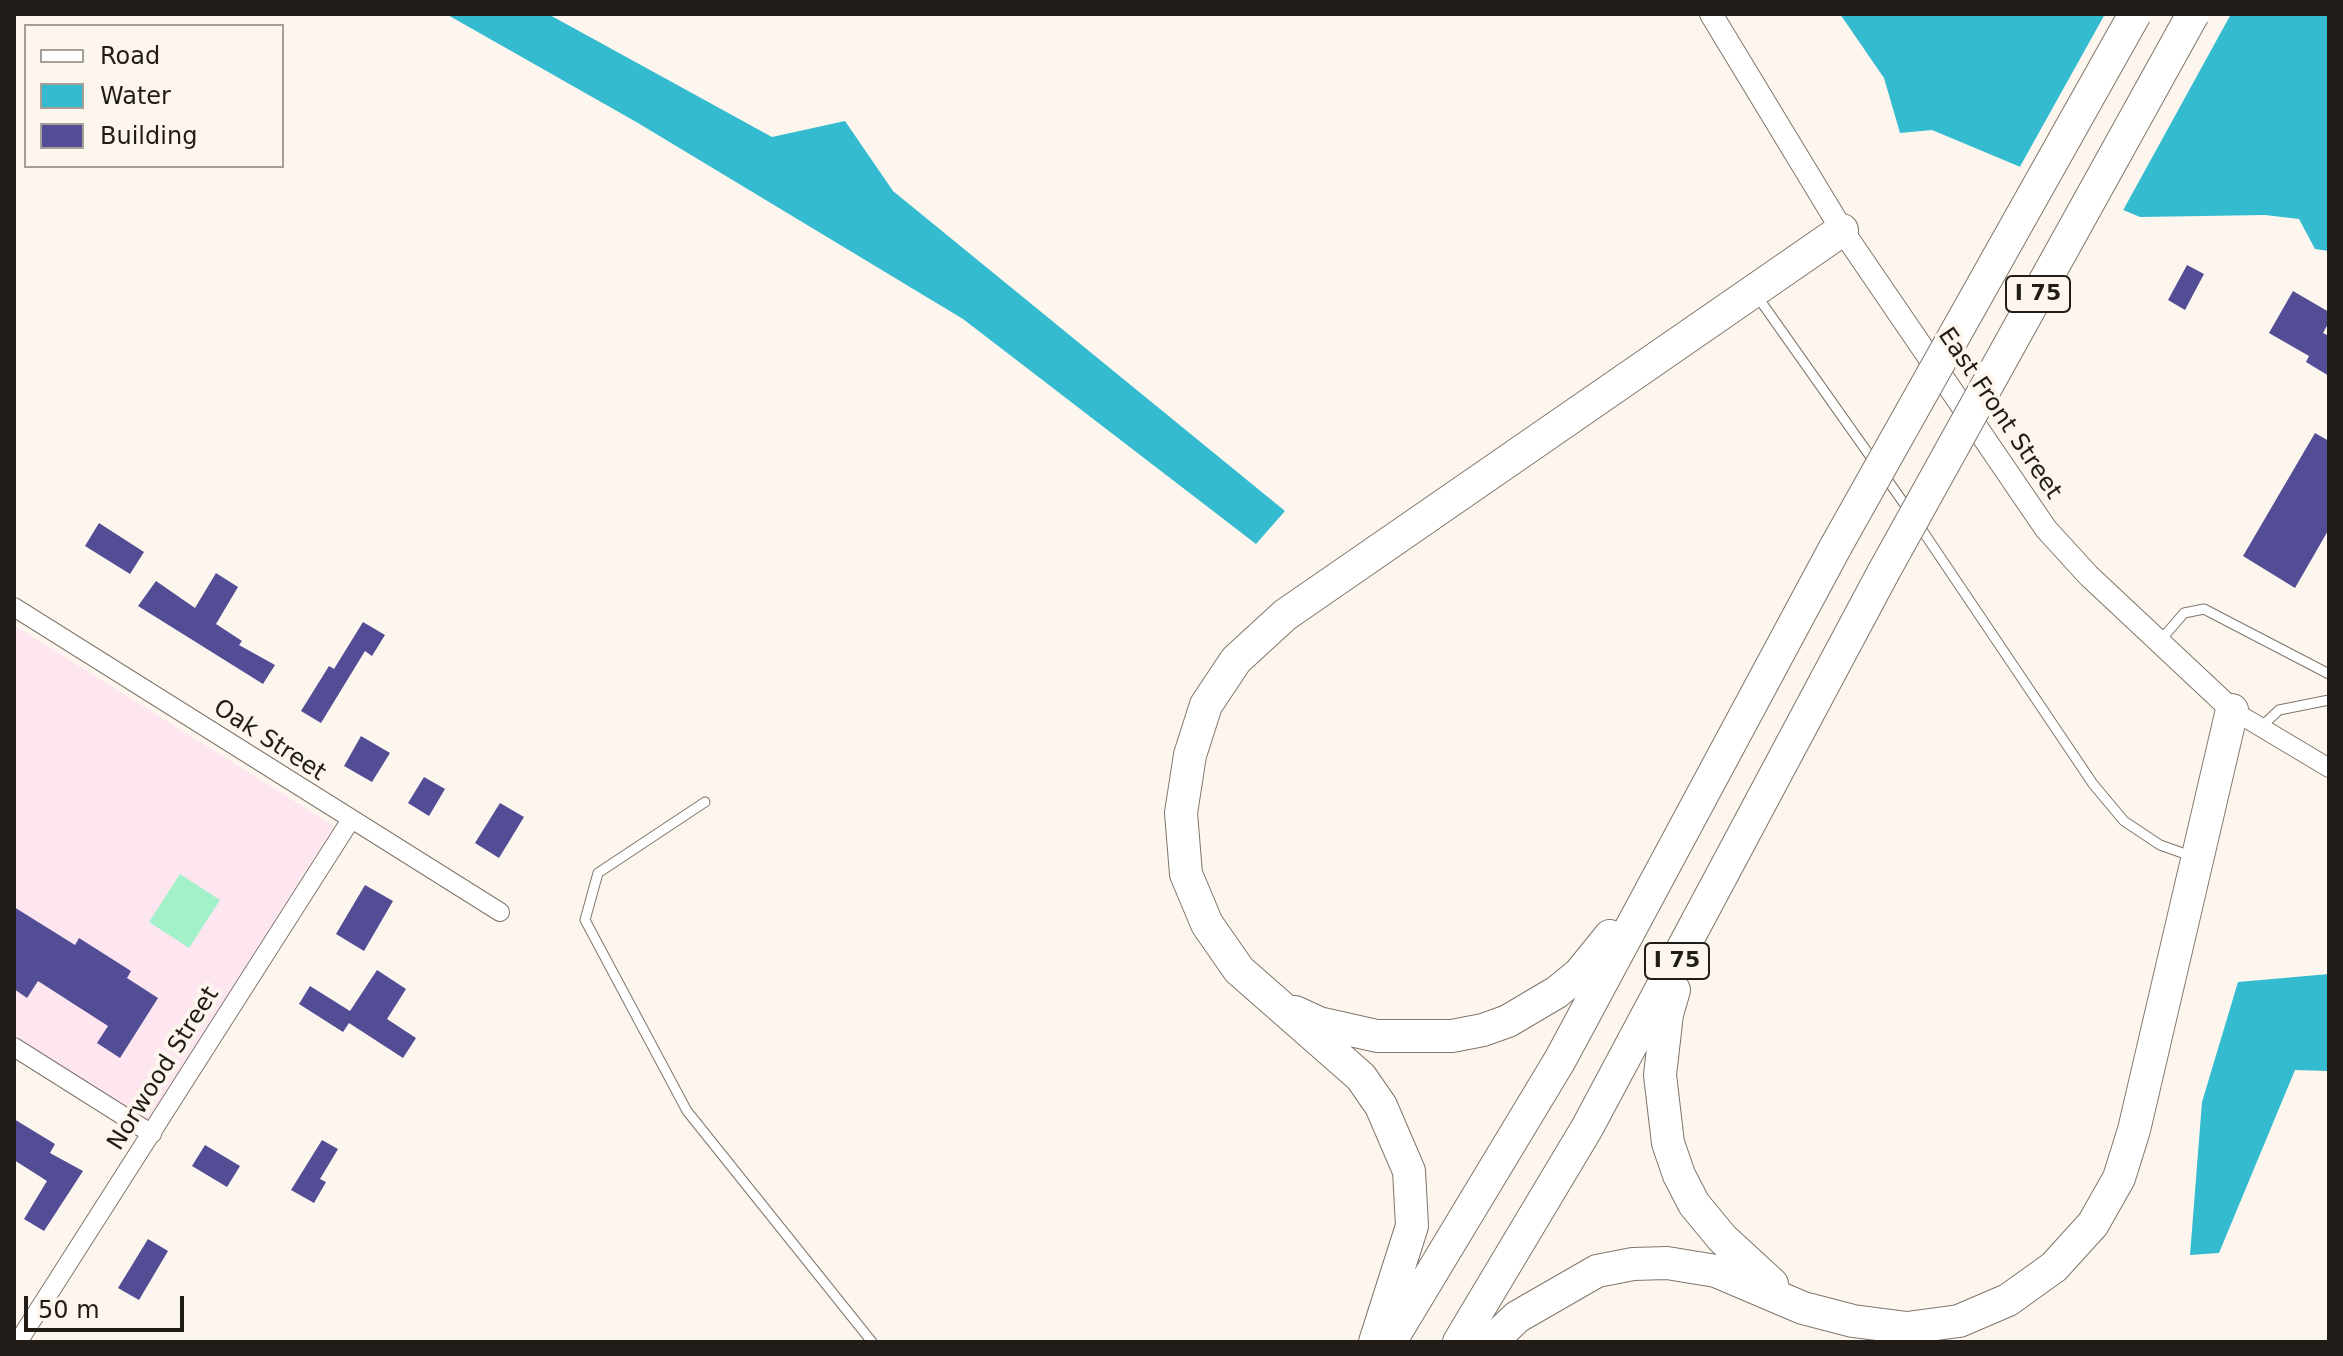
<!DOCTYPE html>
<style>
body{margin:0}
#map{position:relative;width:2343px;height:1356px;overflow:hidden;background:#fdf6ee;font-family:"DejaVu Sans",sans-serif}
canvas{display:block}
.frame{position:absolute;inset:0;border:16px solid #211c18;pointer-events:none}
.legend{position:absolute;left:24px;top:24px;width:260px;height:144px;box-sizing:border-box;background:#fdf6ee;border:2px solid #a59f98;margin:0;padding:10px 14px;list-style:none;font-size:24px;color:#211c18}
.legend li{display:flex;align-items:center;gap:16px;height:40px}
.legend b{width:40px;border:2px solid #a59f98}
.scale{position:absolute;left:24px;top:1296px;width:160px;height:36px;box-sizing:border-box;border:4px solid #211c18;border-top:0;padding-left:10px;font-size:24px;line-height:28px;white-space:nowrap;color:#211c18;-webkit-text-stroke:6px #fdf6ee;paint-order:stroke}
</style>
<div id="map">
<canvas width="2343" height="1356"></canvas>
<div class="frame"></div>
<ul class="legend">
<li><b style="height:10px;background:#fff"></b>Road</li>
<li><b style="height:22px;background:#34bbd0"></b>Water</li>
<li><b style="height:22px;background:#524d95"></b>Building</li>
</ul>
<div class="scale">50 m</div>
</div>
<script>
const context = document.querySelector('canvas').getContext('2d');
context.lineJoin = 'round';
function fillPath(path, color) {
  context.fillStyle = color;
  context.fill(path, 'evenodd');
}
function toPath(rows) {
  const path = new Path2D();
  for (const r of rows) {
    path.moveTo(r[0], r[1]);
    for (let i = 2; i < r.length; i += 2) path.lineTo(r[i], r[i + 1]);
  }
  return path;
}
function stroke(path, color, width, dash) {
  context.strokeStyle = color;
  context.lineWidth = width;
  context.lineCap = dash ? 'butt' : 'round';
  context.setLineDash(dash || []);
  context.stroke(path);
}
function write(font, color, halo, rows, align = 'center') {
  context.font = font + ' "DejaVu Sans",sans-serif';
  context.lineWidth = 8;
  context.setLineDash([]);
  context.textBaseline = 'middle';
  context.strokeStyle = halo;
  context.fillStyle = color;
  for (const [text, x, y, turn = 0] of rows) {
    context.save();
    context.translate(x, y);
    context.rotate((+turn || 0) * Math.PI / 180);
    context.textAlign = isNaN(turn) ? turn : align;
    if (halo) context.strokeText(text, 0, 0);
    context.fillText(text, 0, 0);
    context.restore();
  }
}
fillPath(toPath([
 [14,625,334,826,147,1121,14,1035]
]), '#fee6f1');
fillPath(toPath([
 [180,874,220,900,189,948,149,922]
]), '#a3f1c8');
fillPath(toPath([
 [446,14,548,14,772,137,845,121,893,191,1285,511,1256,544,963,319,638,123],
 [1840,14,2329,14,2329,251,2315,249,2299,219,2265,215,2140,217,1932,130,1900,133,1884,78],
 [2329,974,2329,1071,2295,1070,2219,1253,2190,1255,2202,1102,2238,982]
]), '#34bbd0');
fillPath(toPath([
 [2105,14,2231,14,2121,214,2017,172]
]), '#fdf6ee');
fillPath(toPath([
 [2187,265,2204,274,2185,310,2168,300],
 [2293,291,2329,312,2329,322,2323,333,2329,336,2329,376,2306,362,2309,356,2269,333],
 [2315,433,2329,441,2329,529,2295,588,2243,556],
 [99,523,144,552,130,574,85,546],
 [216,573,238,587,216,624,242,641,239,645,275,665,263,684,138,606,156,581,195,608],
 [363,622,385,635,372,656,365,651,321,723,301,711,329,666,334,669],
 [361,736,390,753,372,782,344,766],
 [424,777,445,789,429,816,408,803],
 [500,803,524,817,499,858,475,843],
 [365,885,393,901,364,951,336,934],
 [14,907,75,945,79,938,131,971,127,978,158,998,120,1058,97,1043,108,1026,38,981,27,998,14,989],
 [377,970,406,989,387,1019,416,1038,403,1058,349,1023,343,1032,299,1004,310,986,350,1011],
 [14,1119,55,1144,50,1153,83,1171,44,1231,24,1219,47,1181,14,1160],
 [322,1140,338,1149,320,1179,326,1182,314,1203,291,1190],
 [205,1145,240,1166,227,1187,192,1166],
 [148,1239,168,1251,139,1300,118,1288]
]), '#524d95');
const service = toPath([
 [1757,296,1875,463],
 [1884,475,1910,512],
 [1918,524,2093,784,2124,821,2160,845,2191,856],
 [2159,642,2184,613,2204,609,2329,674],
 [2261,727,2279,710,2329,700],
 [705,802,598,873,585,920,687,1111,872,1342]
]);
const minor = toPath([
 [14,607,500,912],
 [2232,710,2329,768],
 [14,1047,152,1134],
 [18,1342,350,821]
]);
const tertiary = toPath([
 [1711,14,1842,230,2046,529,2089,576,2232,710]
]);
const motorway = toPath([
 [1674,990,1667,1014,1660,1075,1668,1143,1679,1175,1694,1204,1722,1238,1772,1284],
 [1295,1012,1319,1023,1377,1036,1452,1036,1483,1030,1508,1021,1557,992,1580,973,1610,936],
 [1375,1342,1412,1226,1409,1171,1381,1106,1361,1077,1239,970,1207,924,1186,874,1181,813,1190,755,1206,705,1236,660,1285,615,1842,230],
 [1390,1342,1560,1060,1836,546],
 [1459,1342,1587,1128,1883,573],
 [1491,1342,1517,1317,1597,1271,1633,1264,1667,1263,1716,1271,1803,1308,1853,1321,1907,1328,1959,1321,2008,1300,2054,1267,2093,1224,2119,1178,2134,1130,2232,710]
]);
stroke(service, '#80756a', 11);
stroke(minor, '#80756a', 20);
stroke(tertiary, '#80756a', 24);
stroke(motorway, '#80756a', 34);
stroke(service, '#fff', 9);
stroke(minor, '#fff', 18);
stroke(tertiary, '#fff', 22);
stroke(motorway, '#fff', 32);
const motorwayBridge = toPath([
 [1836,546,2135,14],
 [1883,573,2193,14]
]);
stroke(motorwayBridge, '#80756a', 34, []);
stroke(motorwayBridge, '#fff', 32);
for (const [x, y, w] of [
 [2038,294,64],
 [1677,961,64]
]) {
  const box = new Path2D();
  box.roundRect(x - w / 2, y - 18, w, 36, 6);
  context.fillStyle = '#fdf6ee';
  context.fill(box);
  stroke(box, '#211c18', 2);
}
write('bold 22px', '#211c18', null, [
 ["I 75",2038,294],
 ["I 75",1677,961]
]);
write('24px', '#211c18', '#fdf6ee', [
 ["East Front Street",1999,414,56],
 ["Oak Street",269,741,33],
 ["Norwood Street",164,1069,-58]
]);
</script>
